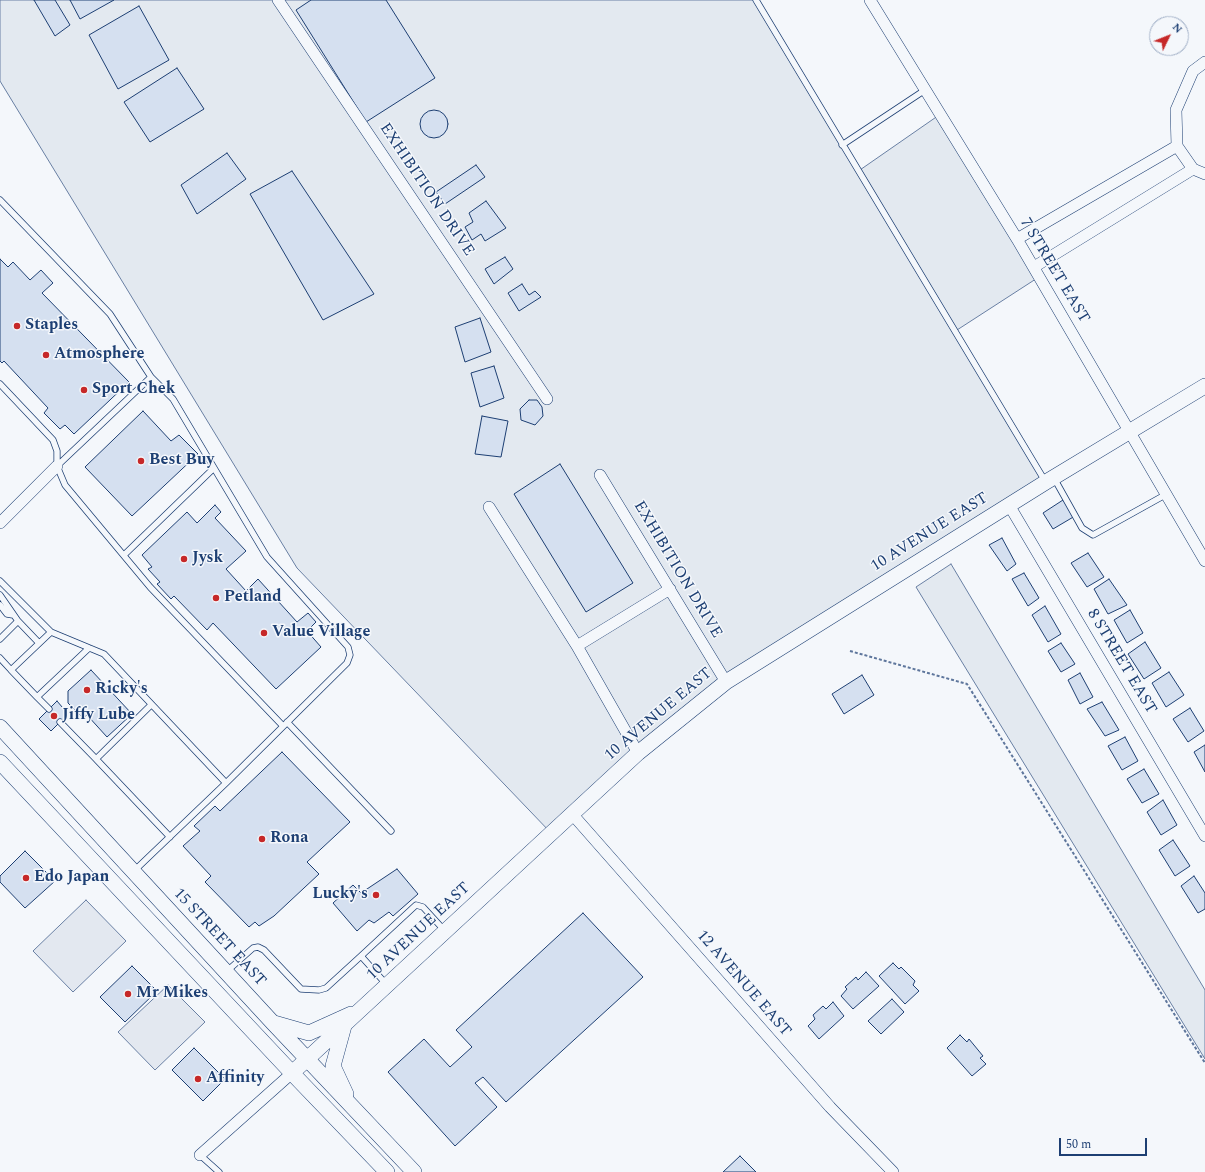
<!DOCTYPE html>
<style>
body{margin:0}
#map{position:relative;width:1205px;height:1172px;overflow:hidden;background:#f4f7fb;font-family:Spectral,serif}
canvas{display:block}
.north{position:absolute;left:1149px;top:16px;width:40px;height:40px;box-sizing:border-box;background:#f4f7fb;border:1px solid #9eadc5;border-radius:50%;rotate:47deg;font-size:11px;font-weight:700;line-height:16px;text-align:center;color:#1d3f73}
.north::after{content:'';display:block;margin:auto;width:14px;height:18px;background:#c62828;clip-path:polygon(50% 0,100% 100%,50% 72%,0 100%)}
.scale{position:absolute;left:1059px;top:1138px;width:88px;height:18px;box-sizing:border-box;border:2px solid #1d3f73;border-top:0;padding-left:5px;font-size:12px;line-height:14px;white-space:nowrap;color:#1d3f73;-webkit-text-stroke:3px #f4f7fb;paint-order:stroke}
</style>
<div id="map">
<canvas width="1205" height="1172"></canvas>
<div class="north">N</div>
<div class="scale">50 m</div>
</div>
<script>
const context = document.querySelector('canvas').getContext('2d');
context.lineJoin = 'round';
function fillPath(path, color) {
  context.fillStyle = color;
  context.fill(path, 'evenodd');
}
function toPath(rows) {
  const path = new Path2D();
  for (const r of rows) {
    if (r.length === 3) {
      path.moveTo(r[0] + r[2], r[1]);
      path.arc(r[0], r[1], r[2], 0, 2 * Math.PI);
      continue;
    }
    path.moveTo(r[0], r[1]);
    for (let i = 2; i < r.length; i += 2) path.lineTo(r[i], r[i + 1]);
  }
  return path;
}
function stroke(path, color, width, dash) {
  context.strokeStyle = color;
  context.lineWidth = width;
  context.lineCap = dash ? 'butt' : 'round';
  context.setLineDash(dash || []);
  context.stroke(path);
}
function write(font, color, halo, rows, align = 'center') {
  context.font = font + ' Spectral,serif';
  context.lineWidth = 3;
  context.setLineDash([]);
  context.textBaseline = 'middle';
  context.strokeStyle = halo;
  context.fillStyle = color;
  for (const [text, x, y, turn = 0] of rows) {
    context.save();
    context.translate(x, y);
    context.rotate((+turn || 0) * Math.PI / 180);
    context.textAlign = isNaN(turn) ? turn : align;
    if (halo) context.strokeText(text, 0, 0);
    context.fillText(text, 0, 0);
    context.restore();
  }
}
const green = toPath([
 [0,0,756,0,857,172,942,113,1042,275,957,330,1046,479,726,677,552,834,297,568,0,81,0,0],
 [951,564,1205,990,1205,1059,916,587,951,564]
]);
fillPath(green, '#e3e9f0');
stroke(green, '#687fa3', 1);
const parking = toPath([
 [86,900,126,941,73,992,33,951,86,900],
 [168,985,205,1022,155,1070,118,1032,168,985]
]);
fillPath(parking, '#e3e8f0');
stroke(parking, '#687fa3', 1);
const building = toPath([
 [34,0,55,0,70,25,55,36,34,0],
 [70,0,114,0,80,19,70,0],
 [311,0,386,0,435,78,366,122,296,10,311,0],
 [139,6,169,60,118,89,89,35,139,6],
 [177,68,204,109,150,142,124,102,177,68],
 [434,124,14],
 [227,153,246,179,197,214,181,185,227,153],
 [476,165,485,177,445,204,436,192,476,165],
 [292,171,374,294,323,320,250,194,292,171],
 [486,201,506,228,485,241,481,234,472,240,465,227,473,222,469,213,486,201],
 [505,257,513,269,494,284,485,269,505,257],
 [0,259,8,267,13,262,30,280,41,270,53,283,42,293,129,382,74,434,65,425,60,429,44,413,48,408,4,361,2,363,0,361,0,259],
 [522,284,529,295,535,291,541,297,519,311,508,293,522,284],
 [480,318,491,352,465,362,455,327,480,318],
 [494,366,504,398,480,407,471,373,494,366],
 [529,400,537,400,542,407,543,416,535,425,521,420,520,409,529,400],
 [143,411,171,441,179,435,198,454,132,516,85,467,143,411],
 [482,416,508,421,501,457,475,454,482,416],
 [560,464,633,583,586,612,514,494,560,464],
 [1063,500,1075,516,1053,529,1043,513,1063,500],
 [215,505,221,512,215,518,246,551,226,569,246,591,258,579,297,622,308,613,316,622,307,631,321,647,276,689,213,623,207,630,174,596,171,599,157,584,160,582,148,569,152,567,142,555,187,512,197,523,215,505],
 [1002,538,1016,564,1007,571,989,545,1002,538],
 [1088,553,1104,577,1087,587,1071,563,1088,553],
 [1024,573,1039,598,1028,606,1012,579,1024,573],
 [1109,579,1127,605,1108,614,1094,589,1109,579],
 [1045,606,1061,634,1048,642,1032,615,1045,606],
 [1130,610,1143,633,1127,643,1114,620,1130,610],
 [1145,642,1161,668,1144,679,1128,654,1145,642],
 [1061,643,1075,664,1061,672,1048,651,1061,643],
 [91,670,132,714,107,737,87,715,83,718,68,703,68,691,91,670],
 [1169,672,1184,695,1166,707,1152,683,1169,672],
 [1080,673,1093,697,1080,704,1068,680,1080,673],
 [862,675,874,695,844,714,832,694,862,675],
 [57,701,68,714,51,731,39,719,57,701],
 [1102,702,1119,730,1105,736,1087,709,1102,702],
 [1190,708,1204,731,1188,742,1173,719,1190,708],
 [1125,737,1138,761,1122,770,1108,746,1125,737],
 [1205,745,1205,772,1194,752,1205,745],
 [282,752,350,822,307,862,319,874,274,916,259,926,255,922,249,927,205,882,211,876,183,846,200,831,194,826,215,806,220,811,282,752],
 [1144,769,1159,794,1142,803,1127,779,1144,769],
 [1163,800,1177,825,1161,835,1147,812,1163,800],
 [1173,840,1190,866,1175,876,1159,850,1173,840],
 [25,851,55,881,25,908,0,882,0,876,25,851],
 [397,869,418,894,393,916,389,912,374,923,369,920,357,931,333,903,353,885,361,893,397,869],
 [1194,876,1205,893,1205,909,1198,913,1181,886,1194,876],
 [583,913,643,977,506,1102,483,1077,475,1083,497,1107,455,1146,388,1072,424,1039,450,1067,472,1047,456,1030,583,913],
 [893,963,899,969,901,967,915,981,913,985,919,991,905,1004,879,976,893,963],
 [132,966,157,991,125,1022,100,997,132,966],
 [866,972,879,986,853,1009,841,996,847,989,845,987,856,977,858,980,866,972],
 [892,999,904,1012,881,1034,868,1021,892,999],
 [833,1002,844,1016,819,1039,808,1026,815,1019,813,1015,823,1006,826,1009,833,1002],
 [960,1035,967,1042,969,1039,983,1056,980,1058,986,1064,972,1076,947,1048,960,1035],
 [194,1048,225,1079,203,1101,172,1070,194,1048],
 [740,1156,756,1172,723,1172,740,1156]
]);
fillPath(building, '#d5e0f0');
stroke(building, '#1d3f73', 1);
const lane = toPath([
 [756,0,1045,481],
 [842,145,925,90],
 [0,200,110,314,151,377,57,466],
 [0,384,53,440,57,451,57,466,65,485,150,587,283,726],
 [1054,478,1082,528,1093,535,1165,495],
 [124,555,214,468],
 [0,581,51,632,104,654,226,783,347,663,350,655,348,647,267,557,173,399,151,377],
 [0,595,18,621],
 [0,605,7,614,13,615],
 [51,632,11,670,37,697,89,648],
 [0,639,18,621,39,643],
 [0,658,11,670],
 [37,697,49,709],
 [151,705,96,759,170,837],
 [60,722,96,759],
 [287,722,391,831],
 [134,871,226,783],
 [361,956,416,905,423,907,444,930],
 [226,972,253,948,258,947,264,950,301,989,319,990,326,988,361,956,387,985],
 [200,1155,219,1172]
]);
const street = toPath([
 [278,0,547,399],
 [870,0,1017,239,1205,561],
 [1205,62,1193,71,1176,110,1177,146,1193,169,1205,174],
 [1017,239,1177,146],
 [1034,267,1193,169],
 [600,475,726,682],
 [1009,505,1205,836],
 [489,507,577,646,638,753],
 [0,523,57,466],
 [577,646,670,589],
 [573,815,830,1107,893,1172],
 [200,1155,292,1073]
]);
const secondary = toPath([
 [0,727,273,1023,414,1172],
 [0,762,292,1073,387,1172],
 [274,1023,309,1033,351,1014],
 [344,1026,333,1066,346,1094],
 [292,1073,638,753,726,682,1046,482,1205,386]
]);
stroke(lane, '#1d3f73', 7);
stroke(street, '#1d3f73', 12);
stroke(secondary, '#1d3f73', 16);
stroke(toPath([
 [850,651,967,684,1205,1063]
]), '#5e769c', 2, [3, 2]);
stroke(lane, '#f4f7fb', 5.5);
stroke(street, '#f4f7fb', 11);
stroke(secondary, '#f4f7fb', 15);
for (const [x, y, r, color] of [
 [17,326,4,"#c62828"],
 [46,355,4,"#c62828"],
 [84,390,4,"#c62828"],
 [141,461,4,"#c62828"],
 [184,559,4,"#c62828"],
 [216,598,4,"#c62828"],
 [264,633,4,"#c62828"],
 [87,690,4,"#c62828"],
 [54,716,4,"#c62828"],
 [262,839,4,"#c62828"],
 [26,878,4,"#c62828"],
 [376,895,4,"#c62828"],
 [128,994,4,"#c62828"],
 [198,1079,4,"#c62828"]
]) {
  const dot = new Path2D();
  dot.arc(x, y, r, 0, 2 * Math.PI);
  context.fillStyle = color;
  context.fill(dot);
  stroke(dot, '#f4f7fb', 1.5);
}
write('16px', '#1d3f73', '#f4f7fb', [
 ["EXHIBITION DRIVE",426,190,56],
 ["7 STREET EAST",1054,271,59],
 ["10 AVENUE EAST",930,533,-32],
 ["EXHIBITION DRIVE",677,570,59],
 ["8 STREET EAST",1121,662,59],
 ["10 AVENUE EAST",659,715,-40],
 ["10 AVENUE EAST",419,932,-43],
 ["15 STREET EAST",219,938,47],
 ["12 AVENUE EAST",743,984,49]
]);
write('bold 16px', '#1d3f73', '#f4f7fb', [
 ["Staples",25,326],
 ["Atmosphere",54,355],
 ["Sport Chek",92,390],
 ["Best Buy",149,461],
 ["Jysk",192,559],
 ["Petland",224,598],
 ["Value Village",272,633],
 ["Ricky's",95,690],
 ["Jiffy Lube",62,716],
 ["Rona",270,839],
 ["Edo Japan",34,878],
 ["Lucky's",368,895,"right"],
 ["Mr Mikes",136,994],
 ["Affinity",206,1079]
], 'left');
</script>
